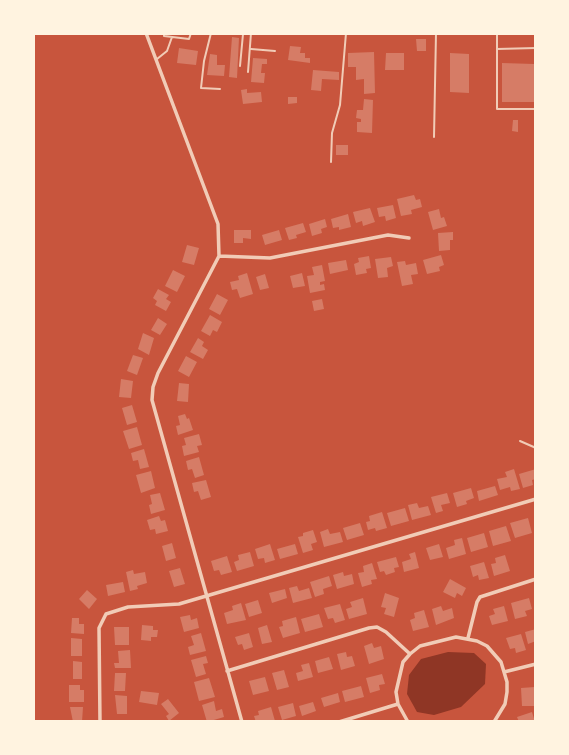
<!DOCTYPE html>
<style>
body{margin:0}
#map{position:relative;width:569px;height:755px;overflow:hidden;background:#c8553d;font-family:"Source Sans 3",sans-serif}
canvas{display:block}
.frame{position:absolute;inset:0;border:35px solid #fff3e0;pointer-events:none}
</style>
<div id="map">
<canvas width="569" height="755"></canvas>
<div class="frame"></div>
</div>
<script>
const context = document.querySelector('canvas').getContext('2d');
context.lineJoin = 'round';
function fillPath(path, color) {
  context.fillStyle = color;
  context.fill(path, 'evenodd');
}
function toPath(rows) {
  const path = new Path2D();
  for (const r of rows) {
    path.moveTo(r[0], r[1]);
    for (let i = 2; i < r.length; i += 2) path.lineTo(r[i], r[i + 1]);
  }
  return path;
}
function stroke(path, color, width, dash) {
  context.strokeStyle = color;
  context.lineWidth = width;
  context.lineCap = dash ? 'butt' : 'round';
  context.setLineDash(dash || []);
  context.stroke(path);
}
fillPath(toPath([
 [448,652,474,653,486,664,485,684,461,707,434,715,417,712,407,694,409,675,421,659]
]), '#8f3625');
fillPath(toPath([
 [232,37,239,38,237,78,229,77],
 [416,39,426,39,426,51,417,51],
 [290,46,301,47,300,53,305,53,305,58,310,58,310,63,288,60],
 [179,48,198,51,196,65,177,63],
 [374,52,375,93,364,94,364,79,356,80,356,67,348,67,348,53],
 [386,53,404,53,404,70,385,70],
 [450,53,469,54,469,93,450,92],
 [210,54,217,55,217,65,225,65,224,76,207,75],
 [253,58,267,59,267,64,262,64,261,73,265,73,264,83,251,82],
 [502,63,534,64,534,102,502,102],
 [313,70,339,72,339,80,322,79,321,91,311,90],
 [247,89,247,93,261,92,262,102,243,104,241,90],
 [288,97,297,97,297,103,288,104],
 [364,99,373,100,372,133,357,132,357,122,361,122,361,119,356,118,357,110,363,110],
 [513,120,518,120,518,132,512,131],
 [336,145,348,145,348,155,336,155],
 [414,195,416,200,420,199,422,207,411,210,412,214,401,216,397,199],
 [393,205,396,218,386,221,385,216,379,217,377,208],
 [370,208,375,222,363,226,362,221,356,223,353,212],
 [439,209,441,218,444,217,447,226,433,230,428,212],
 [348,214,351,227,339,230,339,227,333,228,331,219],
 [325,219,327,227,321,229,322,233,312,236,309,224],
 [303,223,306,232,296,235,297,238,289,240,285,228],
 [234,230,251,230,251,239,243,238,243,243,234,243],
 [279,230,282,240,265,245,262,235],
 [453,232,453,240,450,240,450,250,439,251,438,233],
 [187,245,199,248,194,265,182,262],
 [441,255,444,265,439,267,440,271,427,274,423,260],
 [369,256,371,268,366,269,367,273,356,275,354,264,359,262,358,258],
 [391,257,393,266,387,268,388,277,378,278,375,259],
 [346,260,348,270,330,274,328,263],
 [405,261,406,265,416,263,418,274,411,275,413,284,402,286,397,262],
 [322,265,325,281,320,282,320,285,324,284,325,290,310,293,307,276,314,275,312,267],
 [173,270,185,276,177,292,165,286],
 [247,273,253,294,240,298,237,289,232,290,230,282,239,280,238,276],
 [302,273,305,286,293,288,290,276],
 [265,274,269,288,260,290,256,277],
 [158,289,169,295,166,299,171,302,166,311,155,305,157,301,153,298],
 [217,294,228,300,220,315,209,309],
 [322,299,324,309,314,311,312,301],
 [210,315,222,322,217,332,213,330,210,336,201,331],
 [158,318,167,324,160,335,151,330],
 [143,333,154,338,149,355,138,349],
 [198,338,204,342,202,346,208,350,203,359,190,352],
 [133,355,143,358,137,375,127,371],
 [186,356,197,362,189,377,178,371],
 [121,379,133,381,131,398,119,397],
 [179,383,189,384,188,402,177,401],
 [132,405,137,422,127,425,122,408],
 [185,414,187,419,189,418,193,430,178,435,176,426,180,425,178,416],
 [137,427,142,445,129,449,123,431],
 [199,434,202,445,197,446,199,452,184,456,182,446,186,445,184,438],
 [144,449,149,467,140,469,138,460,133,461,131,453],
 [199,457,204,475,195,478,192,469,188,470,186,461],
 [514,469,520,489,511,491,510,487,500,490,497,479,507,477,505,472],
 [536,469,536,479,532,480,533,485,523,488,519,474],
 [151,471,155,488,141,493,136,475],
 [206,480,211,497,201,500,198,491,194,492,192,483],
 [495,486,498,495,479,501,477,491],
 [471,488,474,498,466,501,467,504,457,507,453,493],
 [160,493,165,510,151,514,149,505,152,504,150,495],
 [447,493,450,503,441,505,443,511,436,513,431,497],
 [417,503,419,508,428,506,431,515,412,520,408,505],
 [405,508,409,521,391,526,387,513],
 [382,512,387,528,376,531,375,528,368,530,366,522,370,521,369,516],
 [159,516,161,521,165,520,168,531,156,534,155,529,150,530,147,520],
 [528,518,532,533,515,538,510,523],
 [360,523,364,535,347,540,343,528],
 [506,526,511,541,493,546,489,531],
 [328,529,330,534,340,532,343,542,324,547,320,532],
 [313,530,317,542,311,544,313,550,303,553,298,537,303,536,303,533],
 [484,533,488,547,471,552,467,538],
 [462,538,466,554,449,559,446,548,455,545,454,540],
 [172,543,176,558,166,561,162,546],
 [270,544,275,560,265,563,264,558,258,559,255,549],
 [295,544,298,554,280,559,277,549],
 [439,544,443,557,430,560,426,548],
 [250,552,254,566,237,571,234,562,239,560,238,555],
 [415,552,419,568,404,572,402,562,411,559,409,554],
 [505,555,510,571,494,576,491,564,496,563,495,558],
 [227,556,232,572,221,575,219,570,214,571,211,561],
 [396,557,399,567,394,568,395,572,386,575,384,571,380,572,377,562],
 [484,562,489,578,479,580,478,575,473,577,470,566],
 [372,563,377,579,371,580,372,584,362,587,358,573,364,572,363,566],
 [180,568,185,584,174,587,169,571],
 [133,570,134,574,145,572,147,583,137,586,138,589,130,591,126,572],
 [343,572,344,576,352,574,354,584,337,589,333,575],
 [329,576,332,586,323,589,324,594,315,597,310,582],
 [450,579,466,588,462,596,457,593,455,598,443,592],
 [123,582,125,592,108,596,106,585],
 [297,586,299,591,309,588,312,598,293,603,289,588],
 [285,589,287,598,272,603,269,593],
 [87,590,97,599,89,609,79,599],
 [385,593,399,598,394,617,384,614,386,608,381,607],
 [363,598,367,614,349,619,346,609,352,607,350,602],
 [529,598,532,609,525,611,527,616,515,619,511,603],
 [258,600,262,613,249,617,245,604],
 [241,603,246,620,227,624,224,613,233,610,232,606],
 [340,604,345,620,335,623,333,618,328,619,324,608],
 [441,606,443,611,452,608,454,618,436,625,432,609],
 [504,606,508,621,492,625,489,616,495,614,493,609],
 [424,610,429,627,413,631,410,620,415,618,414,613],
 [319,614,323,627,305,632,301,619],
 [190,615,191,620,197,618,199,628,184,632,180,617],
 [296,617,300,633,283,638,279,627,283,626,282,621],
 [72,618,79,618,79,624,84,624,84,634,71,633],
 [142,625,153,626,153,630,158,630,157,637,151,637,151,641,141,640],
 [267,625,272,642,262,644,258,628],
 [114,627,129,627,129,645,115,645],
 [536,629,536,641,528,644,525,632],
 [201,633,206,651,190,655,188,647,194,645,191,636],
 [249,633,253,647,244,650,242,644,238,645,235,637],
 [521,634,526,650,516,653,515,648,510,649,506,638],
 [71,638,82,639,82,656,71,656],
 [372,643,374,648,381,646,384,659,369,664,364,646],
 [130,650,131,668,115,668,114,663,119,663,118,651],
 [346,652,347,657,352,656,355,666,341,670,337,654],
 [206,656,208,663,203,664,206,674,196,677,191,660],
 [329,657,333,669,318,673,315,661],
 [73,661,82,662,82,679,73,679],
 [309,663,313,677,298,681,296,673,303,671,301,665],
 [284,670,289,687,277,690,272,673],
 [115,673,126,673,125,691,114,691],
 [382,674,385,684,379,685,380,690,370,693,366,678],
 [265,677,269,691,253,695,249,681],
 [209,678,215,697,199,701,194,682],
 [69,685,80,685,80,690,84,690,84,702,69,702],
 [361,686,364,697,345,702,342,691],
 [535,687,535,706,522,706,521,688],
 [141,691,159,693,157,705,139,702],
 [338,693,340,702,324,707,321,698],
 [115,695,127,696,127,714,117,714],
 [168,699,179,713,169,721,166,716,169,714,161,704],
 [214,701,216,711,222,709,224,717,207,722,202,705],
 [313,702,316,711,302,716,299,706],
 [293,703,296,716,282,720,278,707],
 [70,707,83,707,82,722,73,722],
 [271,707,275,721,256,722,254,716,259,715,258,711],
 [532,712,535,722,519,722,517,717]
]), '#d67c66');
stroke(toPath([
 [164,33,164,36,189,39,191,33],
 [211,33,204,61,201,88,220,89],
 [237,33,243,34,240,66],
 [497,33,497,49,536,48],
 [251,49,275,51],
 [497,49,497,109,536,109],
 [157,59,167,51,172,37],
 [248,72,251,33],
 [434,137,436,33],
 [331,162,332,133,340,105,346,33],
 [520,441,536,448]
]), '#f1ccb7', 2);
stroke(toPath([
 [146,33,218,224,219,256,158,373,153,387,152,400,242,722],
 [219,256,270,258,388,235,409,238],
 [468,638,477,602,480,597,536,579],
 [227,671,369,628,377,627,386,632,410,654],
 [504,672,536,664],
 [100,722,99,628,106,614,128,607,179,604,536,499],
 [339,722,398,704],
 [408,722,398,704,396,692,403,662,410,654,420,646,456,637,477,641,487,646,501,662,507,682,507,692,505,704,494,722]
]), '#f1ccb7', 3.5);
</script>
